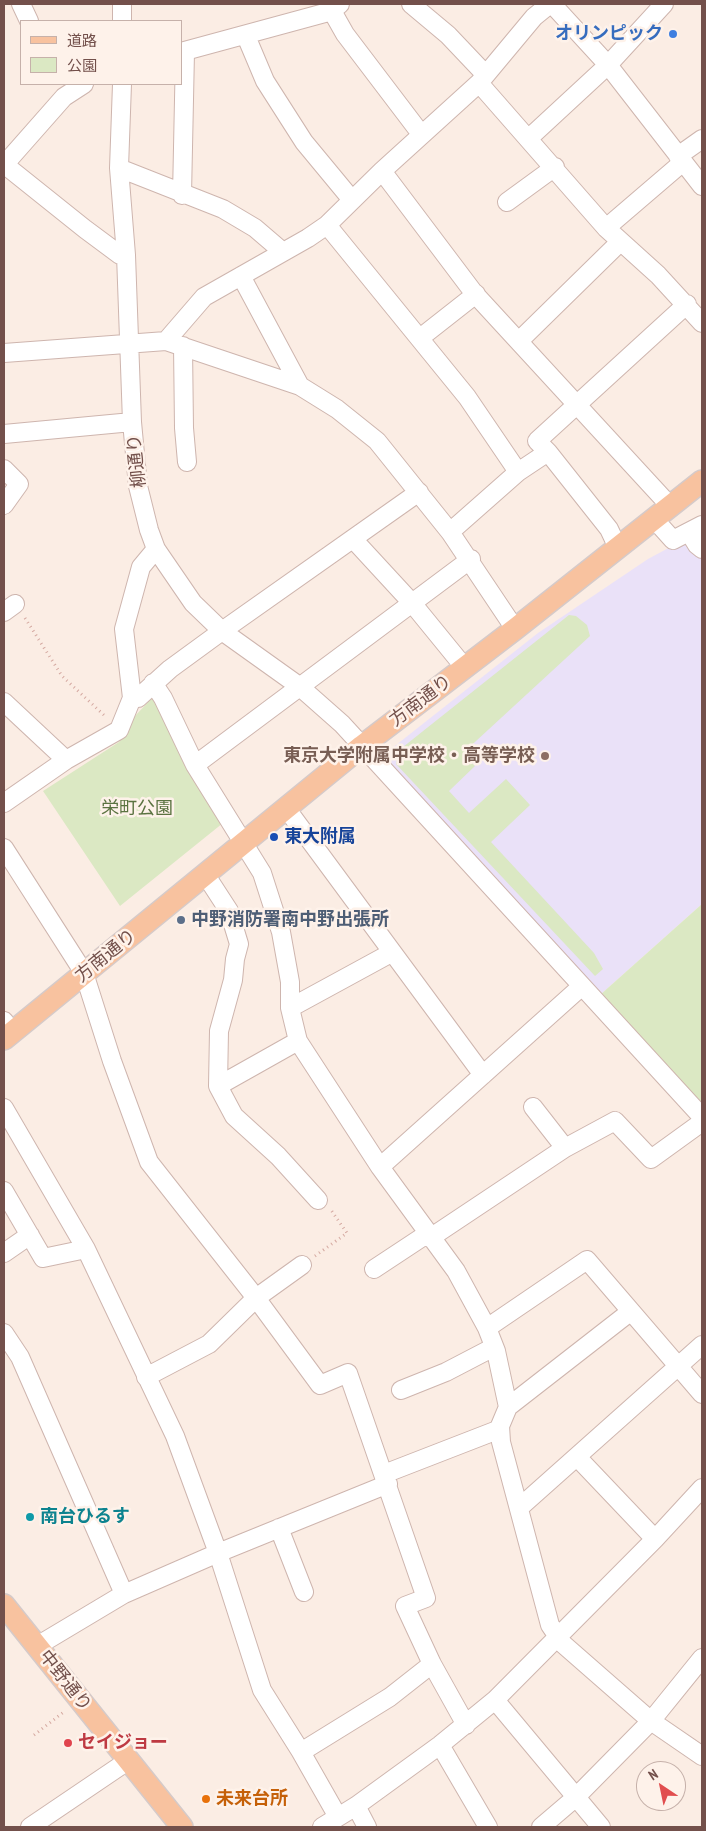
<!DOCTYPE html>
<meta charset="utf-8">
<style>
body{margin:0}
#map{position:relative;width:706px;height:1831px;overflow:hidden;background:#fbede4;font-family:"PT Sans Narrow","Noto Sans JP",sans-serif}
canvas{display:block}
.frame{position:absolute;inset:0;border:5px solid #73504b;pointer-events:none}
.legend{position:absolute;left:20px;top:20px;width:162px;height:65px;box-sizing:border-box;background:#fef2ea;border:1px solid #c6b1aa;margin:0;padding:6px 9px;list-style:none;font-size:15px;color:#73504b}
.legend li{display:flex;align-items:center;gap:10px;height:25px}
.legend b{width:25px;border:1px solid #c6b1aa}
.north{position:absolute;left:636px;top:1761px;width:50px;height:50px;box-sizing:border-box;background:#fef2ea;border:1px solid #c6b1aa;border-radius:50%;rotate:326deg;font-size:14px;font-weight:700;line-height:20px;text-align:center;color:#73504b}
.north::after{content:'';display:block;margin:auto;width:18px;height:22px;background:#e14e4f;clip-path:polygon(50% 0,100% 100%,50% 72%,0 100%)}
</style>
<div id="map">
<canvas width="706" height="1831"></canvas>
<div class="frame"></div>
<ul class="legend">
<li><b style="height:6px;background:#f8c29f"></b>道路</li>
<li><b style="height:14px;background:#dbe8c3"></b>公園</li>
</ul>
<div class="north">N</div>
</div>
<script>
const context = document.querySelector('canvas').getContext('2d');
context.lineJoin = 'round';
function fillPath(path, color) {
  context.fillStyle = color;
  context.fill(path, 'evenodd');
}
function toPath(rows) {
  const path = new Path2D();
  for (const r of rows) {
    path.moveTo(r[0], r[1]);
    for (let i = 2; i < r.length; i += 2) path.lineTo(r[i], r[i + 1]);
  }
  return path;
}
function stroke(path, color, width, dash) {
  context.strokeStyle = color;
  context.lineWidth = width;
  context.lineCap = dash ? 'butt' : 'round';
  context.setLineDash(dash || []);
  context.stroke(path);
}
function write(font, color, halo, rows, align = 'center') {
  context.font = font + ' "PT Sans Narrow","Noto Sans JP",sans-serif';
  context.lineWidth = 5;
  context.setLineDash([]);
  context.textBaseline = 'middle';
  context.strokeStyle = halo;
  context.fillStyle = color;
  for (const [text, x, y, turn = 0] of rows) {
    context.save();
    context.translate(x, y);
    context.rotate((+turn || 0) * Math.PI / 180);
    context.textAlign = isNaN(turn) ? turn : align;
    if (halo) context.strokeText(text, 0, 0);
    context.fillText(text, 0, 0);
    context.restore();
  }
}
fillPath(toPath([
 [702,530,702,904,600,995,386,764,391,749,538,633,648,559]
]), '#eae1f8');
fillPath(toPath([
 [569,615,576,616,587,625,590,636,463,753,475,766,449,791,469,813,506,779,530,805,491,842,594,953,603,969,595,976,396,764,398,751],
 [153,697,223,823,120,906,43,791,119,742,135,716],
 [702,904,702,1105,600,995]
]), '#dbe8c3');
const minor = toPath([
 [21,4,29,21],
 [122,4,122,21],
 [411,4,448,35,485,74],
 [552,4,608,65,702,186],
 [332,11,345,34,421,134],
 [246,36,265,81,304,142,352,200],
 [181,52,332,11,340,4],
 [479,83,606,228,658,275,702,323],
 [122,84,119,168,126,255,132,422,138,486,149,530,156,549,193,603,222,631,299,686,342,724,702,1117],
 [528,139,608,65,664,4],
 [678,156,702,139],
 [4,165,64,97,84,84],
 [5,165,85,229,120,255,126,255],
 [119,168,223,209,255,228,283,252],
 [382,171,474,293,671,507],
 [182,195,185,52],
 [507,202,555,167],
 [327,225,467,397,518,472],
 [606,228,683,162],
 [241,276,300,386],
 [420,338,476,294],
 [166,341,204,297,308,238,327,225,382,171,479,83,534,17,550,4],
 [519,341,620,242],
 [183,346,184,428,187,462],
 [4,353,166,341,300,386,337,409,377,441,450,532,515,629],
 [4,434,132,422],
 [548,452,609,529,618,548],
 [4,469,19,484,4,505],
 [655,520,673,540,702,525],
 [450,532,518,472,548,452,537,441,687,304],
 [689,532,697,545,702,549],
 [353,539,412,603,465,668],
 [4,612,15,604],
 [153,683,163,698,195,765,262,873,281,932,290,982,290,1008,298,1041,380,1167,456,1271,487,1328,496,1351,508,1407,500,1426,501,1442,550,1625,563,1644,651,1721,702,1756],
 [132,698,138,698,170,669,222,631,419,492],
 [4,702,66,760],
 [195,765,471,559],
 [4,803,66,760,119,730,132,698,124,629,141,567,156,549],
 [286,808,483,1075],
 [4,848,84,973,112,1061,149,1162,256,1298,320,1385,348,1373,426,1598,405,1606,432,1664,466,1725],
 [205,874,229,911,239,944,235,959,233,980,219,1031,218,1086,234,1116,278,1156,318,1200],
 [290,1008,391,953],
 [4,1021,12,1032],
 [218,1086,298,1041],
 [533,1107,565,1148],
 [4,1108,86,1249,175,1436,218,1553,124,1594,37,1646],
 [380,1167,582,986],
 [4,1191,43,1258,86,1249],
 [430,1238,565,1148,615,1121,651,1159,698,1125],
 [4,1253,30,1235],
 [374,1269,427,1234],
 [487,1328,587,1260,702,1394],
 [4,1333,20,1357,124,1594],
 [146,1377,209,1344,256,1298,302,1265],
 [401,1390,446,1372,494,1347],
 [508,1407,630,1312],
 [577,1457,655,1539],
 [384,1474,500,1429],
 [519,1508,702,1345],
 [279,1528,304,1592],
 [495,1700,601,1827],
 [440,1745,488,1827],
 [301,1752,390,1697,432,1664],
 [356,1806,367,1827],
 [338,1817,301,1752,262,1690,218,1553,388,1484],
 [30,1827,129,1760],
 [322,1827,356,1806,440,1745,495,1700,655,1539,702,1488],
 [541,1827,575,1798,651,1721,702,1658]
]);
const major = toPath([
 [4,1039,362,746,515,629,702,481],
 [4,1605,182,1827]
]);
stroke(minor, '#ceb5ae', 20);
stroke(major, '#d5cac9', 24);
stroke(toPath([
 [25,618,62,676,106,717],
 [315,1256,347,1233,331,1210],
 [34,1735,65,1711]
]), '#d4a8a0', 3, [1, 4]);
stroke(minor, '#fff', 18);
stroke(major, '#f8c29f', 21);
for (const [x, y, r, color] of [
 [673,34,5,"#3f7fe0"],
 [545,756,5,"#8d6e63"],
 [274,837,5,"#1a4fb4"],
 [181,920,5,"#5c6f8a"],
 [30,1517,5,"#0f9aa8"],
 [68,1743,5,"#e0444e"],
 [206,1799,5,"#e8710a"]
]) {
  const dot = new Path2D();
  dot.arc(x, y, r, 0, 2 * Math.PI);
  context.fillStyle = color;
  context.fill(dot);
  stroke(dot, '#fef2ea', 2);
}
write('bold 18px', '#366cbe', '#fef2ea', [
 ["オリンピック",663,34]
], 'right');
write('18px', '#73504b', '#fef2ea', [
 ["柳通り",137,461,-96],
 ["方南通り",421,701,-37],
 ["方南通り",106,956,-39],
 ["中野通り",65,1681,52]
]);
write('bold 18px', '#785e54', '#fef2ea', [
 ["東京大学附属中学校・高等学校",535,756]
], 'right');
write('18px', '#5b7341', '#fef2ea', [
 ["栄町公園",137,809]
]);
write('bold 18px', '#164399', '#fef2ea', [
 ["東大附属",284,837]
], 'left');
write('bold 18px', '#4e5e75', '#fef2ea', [
 ["中野消防署南中野出張所",191,920]
], 'left');
write('bold 18px', '#0d838f', '#fef2ea', [
 ["南台ひるす",40,1517]
], 'left');
write('bold 18px', '#be3a42', '#fef2ea', [
 ["セイジョー",78,1743]
], 'left');
write('bold 18px', '#c56008', '#fef2ea', [
 ["未来台所",216,1799]
], 'left');
</script>
